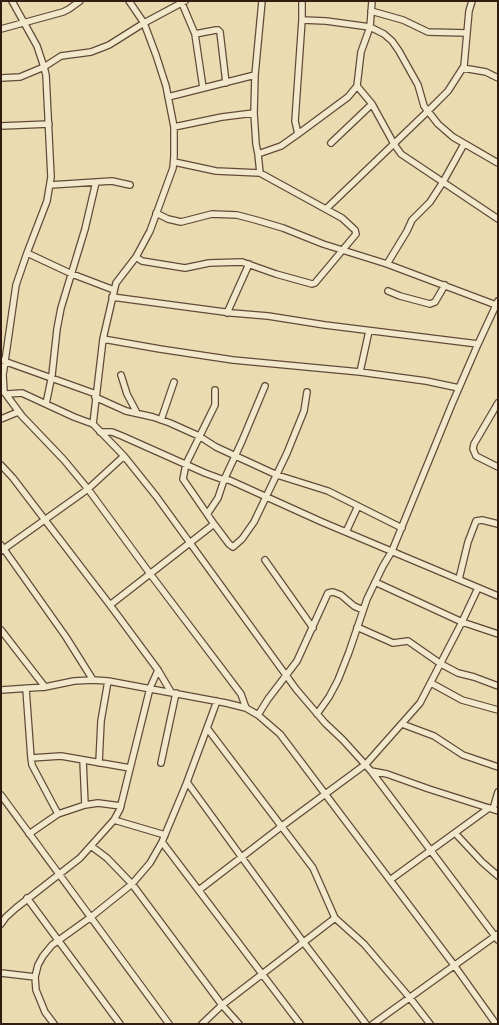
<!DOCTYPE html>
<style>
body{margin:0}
#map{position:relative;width:499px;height:1025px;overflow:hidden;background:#ebdbb1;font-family:"IM FELL DW Pica",serif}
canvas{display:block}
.frame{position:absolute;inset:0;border:2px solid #321b11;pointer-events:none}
</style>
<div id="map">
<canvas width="499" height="1025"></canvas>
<div class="frame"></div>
</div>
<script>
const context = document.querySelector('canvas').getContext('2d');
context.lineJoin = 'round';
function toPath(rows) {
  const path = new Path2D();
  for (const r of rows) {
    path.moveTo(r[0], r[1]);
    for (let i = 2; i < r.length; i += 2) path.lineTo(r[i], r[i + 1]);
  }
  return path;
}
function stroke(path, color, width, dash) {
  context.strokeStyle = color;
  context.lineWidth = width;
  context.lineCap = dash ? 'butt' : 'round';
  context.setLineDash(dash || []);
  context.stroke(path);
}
const minor = toPath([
 [181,1,195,34,203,88],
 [371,11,403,20,428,32,467,33],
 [302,20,326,21,370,27,384,34,392,41,399,51,418,85,424,106,438,124,453,137,498,163],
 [1,29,63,12,69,9,80,1],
 [195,34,216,30,218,30,220,32,226,83],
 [463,68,486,72,498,78],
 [1,78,20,77,44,67,61,56,91,52,109,45,144,23,185,1],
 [357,86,372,104,394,144,401,154,498,219],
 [168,97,255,75],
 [1,126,49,124],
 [174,127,222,117,254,113],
 [298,134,348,97,357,86,361,52,370,27,372,1],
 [331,143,372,104],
 [258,154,256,144,254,113,255,75,262,1],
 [260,173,258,154,281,146,298,134,295,121,302,20,302,1],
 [50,185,112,181,130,185],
 [326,209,428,111,448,91,464,66,469,11,472,1],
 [156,213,168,219,181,222,212,214,237,215,256,220,283,228,323,244,387,264,496,305],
 [27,253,72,274,114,290],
 [136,257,142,261,148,262,185,268,209,263,242,262,276,274,312,284,315,283,356,234,355,230,342,218,260,173,216,171,174,162],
 [387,264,407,231,412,220,430,202,443,182,464,144],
 [388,291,400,296,430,304,435,302,445,285],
 [112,297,232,313,268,316,325,325,478,344],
 [227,313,249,264],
 [103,339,160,349,233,360,360,372,426,381,459,388],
 [1,360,96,394],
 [360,372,369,331],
 [121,375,127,394,137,413],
 [215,390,215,405,186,464,183,479,214,524,229,544,233,547,242,539,254,522,287,453,304,411,307,392],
 [4,392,3,375,16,285,27,253,47,201,51,177,46,75,44,67,37,46,12,1],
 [5,393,22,416,64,460,88,489,151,575,241,694,246,708],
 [7,394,22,393,74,417,93,424,124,456,156,496,296,689,325,723,343,740,371,771,498,940],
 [95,397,126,411,153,417,170,423,199,436,216,447,277,475,328,491,402,528],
 [498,403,474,444,473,449,476,456,498,467],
 [46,404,52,375,57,329,61,308,85,229,96,182],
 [1,419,18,412],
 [161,420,174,382],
 [93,424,103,339,116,283,136,257,150,231,173,168,174,156,174,127,166,86,156,55,144,23,129,1],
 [100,432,112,432,122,436,205,473,224,480,229,480,322,522,498,596],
 [1,465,13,478,45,520,110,605,158,670,171,692],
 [208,513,218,498,224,480,242,441,265,386],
 [346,532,358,506],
 [1,545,66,637,93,680],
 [1,551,88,489,124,456],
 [265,560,313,628],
 [459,579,468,542,476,521,482,520,498,524],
 [375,582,462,622,498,634],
 [110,605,214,524],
 [357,627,393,643,408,641,441,664,458,673,474,677,498,686],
 [1,630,45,687],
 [431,683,462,700,498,710],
 [26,689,31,758,32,765,58,814],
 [1,690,45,687,74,681,93,680,108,681,226,703,246,708,258,715,280,734,454,965,496,1024],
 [317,714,329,697,338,680,349,652,367,599,383,566,392,551,452,404,478,344,498,301],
 [258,715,268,699,297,661,328,593,333,592,341,595,354,606,363,610],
 [402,724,434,736,463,755,498,767],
 [207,728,313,868,335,918,364,944,410,998,430,1024],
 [31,758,61,756,130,768],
 [83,760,85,805],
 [99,763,101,721,108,681],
 [161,763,176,693],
 [371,771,387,774,429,789,498,811],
 [187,782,304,943,366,1024],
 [1,795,169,1024],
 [493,809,498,792],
 [114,820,165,835],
 [455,833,482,862,498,876],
 [29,834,58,814,85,805,98,803,121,806],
 [162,842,300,1024],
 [91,846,107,858,132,884,222,1005,239,1024],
 [390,880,489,808],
 [199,890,282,826,366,764,420,703,462,622,478,588],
 [27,898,120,1024],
 [1,924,6,917,16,908,80,858,114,820,120,809,150,688,158,670],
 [1,973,35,977],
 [54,1024,45,1012,36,990,35,977,38,965,43,956,52,945,91,917,132,884,150,863,162,842,187,782,217,701],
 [202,1024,222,1005,335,918],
 [373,1024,498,934]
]);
stroke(minor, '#604b39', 8);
stroke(minor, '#f2e8cc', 5.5);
</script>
